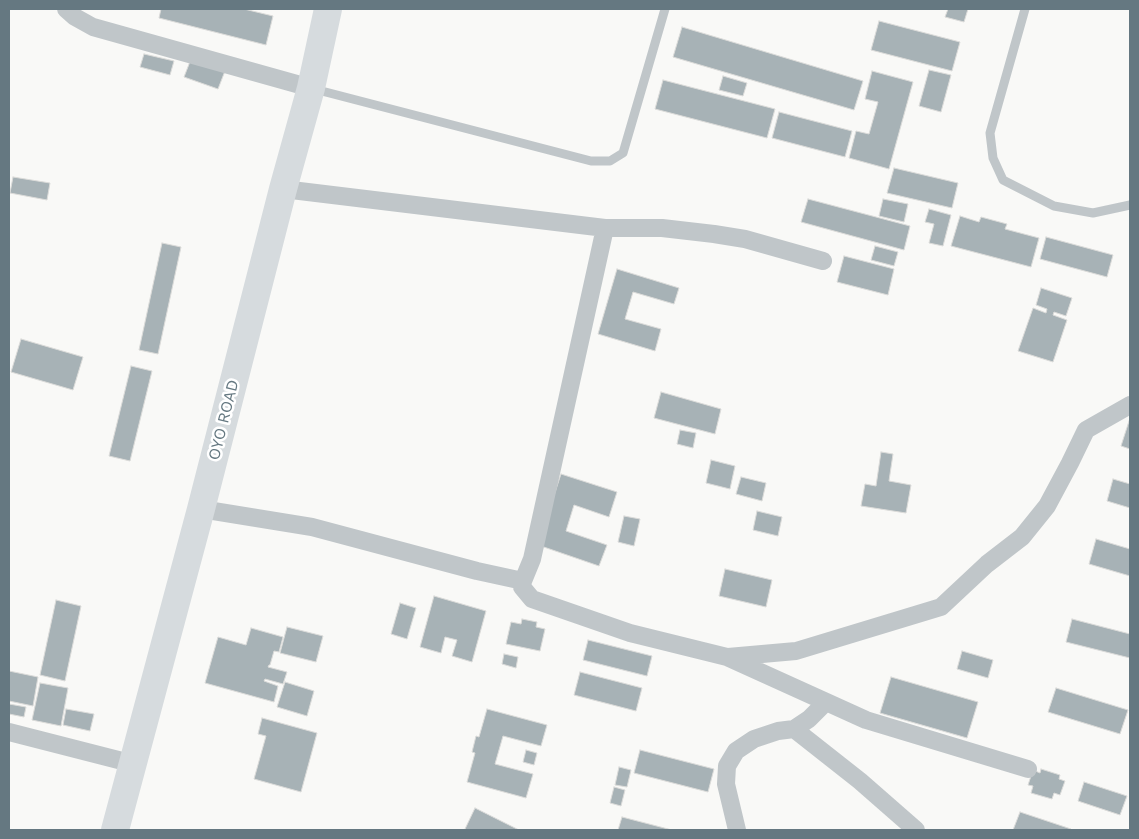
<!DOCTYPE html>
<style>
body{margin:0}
#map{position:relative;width:1139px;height:839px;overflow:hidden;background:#f9f9f7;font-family:"Work Sans",sans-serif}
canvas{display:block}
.frame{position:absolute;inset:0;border:10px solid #657881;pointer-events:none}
</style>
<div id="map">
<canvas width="1139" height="839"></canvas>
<div class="frame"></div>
</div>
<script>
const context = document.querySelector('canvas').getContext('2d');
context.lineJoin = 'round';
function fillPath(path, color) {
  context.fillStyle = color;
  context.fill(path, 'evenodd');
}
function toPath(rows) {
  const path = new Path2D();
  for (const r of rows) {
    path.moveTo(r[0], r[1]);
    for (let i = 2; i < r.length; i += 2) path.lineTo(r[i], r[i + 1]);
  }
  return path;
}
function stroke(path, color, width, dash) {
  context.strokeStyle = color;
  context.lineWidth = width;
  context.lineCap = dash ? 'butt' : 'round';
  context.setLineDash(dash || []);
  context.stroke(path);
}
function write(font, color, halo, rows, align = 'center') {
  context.font = font + ' "Work Sans",sans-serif';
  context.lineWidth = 5;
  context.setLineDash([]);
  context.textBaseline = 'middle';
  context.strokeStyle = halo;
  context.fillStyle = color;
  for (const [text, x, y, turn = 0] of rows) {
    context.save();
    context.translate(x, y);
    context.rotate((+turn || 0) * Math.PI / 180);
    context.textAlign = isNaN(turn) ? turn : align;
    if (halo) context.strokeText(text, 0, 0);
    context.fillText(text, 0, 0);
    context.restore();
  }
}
const building = toPath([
 [161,9,244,9,273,16,266,45,159,18,161,9],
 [948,9,968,9,964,22,945,17,948,9],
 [879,21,960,42,952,71,871,50,879,21],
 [682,27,863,81,854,110,673,57,682,27],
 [144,54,174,61,170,75,140,67,144,54],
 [191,59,225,71,218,89,184,77,191,59],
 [929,70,951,75,941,112,919,106,929,70],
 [872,71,913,82,889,169,849,158,856,131,869,134,878,102,865,99,872,71],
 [723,76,747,83,743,96,719,90,723,76],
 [663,80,775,109,767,138,655,109,663,80],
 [779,112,852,131,845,157,772,138,779,112],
 [894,168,958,183,952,208,887,193,894,168],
 [13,177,50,183,47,200,10,193,13,177],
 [808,199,910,226,904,250,801,222,808,199],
 [883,199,908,204,904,222,879,216,883,199],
 [929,209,951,215,943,246,929,243,934,224,925,222,929,209],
 [960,216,979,222,981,217,1007,224,1005,229,1039,238,1031,267,951,246,960,216],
 [1046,237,1113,255,1107,277,1040,259,1046,237],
 [162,243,181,247,158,354,139,350,162,243],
 [875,246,898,252,894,266,871,260,875,246],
 [844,256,894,269,888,295,837,282,844,256],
 [617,269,679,288,674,304,633,292,625,319,661,329,655,351,598,334,617,269],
 [1041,288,1072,298,1066,316,1054,312,1053,315,1067,320,1053,362,1018,351,1033,308,1046,313,1047,309,1036,305,1041,288],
 [21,339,83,357,73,390,11,372,21,339],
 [131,366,152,371,130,461,109,456,131,366],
 [661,392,721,409,715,434,654,418,661,392],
 [1130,418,1130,449,1121,446,1130,418],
 [680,430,696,433,693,448,677,444,680,430],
 [881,452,893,454,889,481,911,485,906,513,861,506,865,484,876,486,881,452],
 [711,460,735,466,730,489,706,483,711,460],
 [561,474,617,492,609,517,574,505,566,531,607,545,599,566,538,545,561,474],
 [741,477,766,483,762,501,736,494,741,477],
 [1113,479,1130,484,1130,508,1107,501,1113,479],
 [757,511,782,517,778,536,753,530,757,511],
 [624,516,640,519,634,546,618,542,624,516],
 [1096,539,1130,549,1130,576,1089,564,1096,539],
 [725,569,772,580,766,607,719,596,725,569],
 [434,596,486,611,472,662,452,656,457,640,445,637,441,653,420,647,434,596],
 [56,600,81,606,65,681,40,675,56,600],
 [400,603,416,608,407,639,391,634,400,603],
 [522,619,537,622,536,627,545,629,540,651,506,644,511,622,521,624,522,619],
 [1072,619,1130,634,1130,658,1066,642,1072,619],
 [287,627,323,636,316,662,280,653,287,627],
 [251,628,283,637,279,652,274,651,270,665,269,665,268,667,287,672,283,684,265,679,264,681,278,686,274,702,205,683,218,637,246,645,251,628],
 [588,640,652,656,647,676,583,660,588,640],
 [962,651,993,660,988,678,957,669,962,651],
 [504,654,518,657,516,668,502,664,504,654],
 [9,671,38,677,33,706,9,701,9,671],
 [580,672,642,688,636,711,574,695,580,672],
 [891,677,978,702,967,738,880,713,891,677],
 [285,682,314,691,307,716,277,707,285,682],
 [40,683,68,688,61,726,32,720,40,683],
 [1056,688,1128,710,1120,734,1048,712,1056,688],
 [9,704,26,707,24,717,9,714,9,704],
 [66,709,94,714,90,731,63,725,66,709],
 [487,709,547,725,541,746,503,736,495,764,533,774,526,798,467,782,475,753,472,752,476,736,479,737,487,709],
 [262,718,317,733,301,792,254,779,266,736,258,734,262,718],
 [526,750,537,753,534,765,523,762,526,750],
 [640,750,714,769,708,792,634,773,640,750],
 [619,767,631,770,627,787,615,785,619,767],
 [1041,769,1060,775,1059,779,1065,781,1060,795,1054,793,1052,799,1031,793,1033,786,1028,785,1033,770,1040,773,1041,769],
 [1084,782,1127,796,1120,815,1078,801,1084,782],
 [614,787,625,790,621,806,610,803,614,787],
 [475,808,519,830,468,830,465,829,475,808],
 [1020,812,1071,829,1071,830,1013,830,1020,812],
 [622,817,672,830,618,830,622,817]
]);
fillPath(building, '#a7b2b6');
stroke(building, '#dbdbd9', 1);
stroke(toPath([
 [1025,9,990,133,993,158,1003,180,1054,206,1093,213,1130,205],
 [314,89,591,161,610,161,623,153,665,9]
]), '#c0c6c9', 9);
stroke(toPath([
 [66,9,75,17,93,27,311,88],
 [283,189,605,228,662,228,714,234,745,239,823,261],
 [605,228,532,559,523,581,522,587,532,599,630,633,727,657,866,720,1028,769],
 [201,509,312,527,477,571,523,581],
 [728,657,796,651,941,607,987,564,1022,537,1047,506,1070,463,1086,430,1130,405],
 [794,729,860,781,916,830],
 [9,732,134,764],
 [737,830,726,784,727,766,736,751,754,739,778,731,794,729,809,719,826,702]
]), '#c0c6c9', 18);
stroke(toPath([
 [115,830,201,509,283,189,311,88,328,9]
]), '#d6dbde', 28);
write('16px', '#657881', '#fff', [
 ["OYO ROAD",224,420,-76]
]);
</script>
